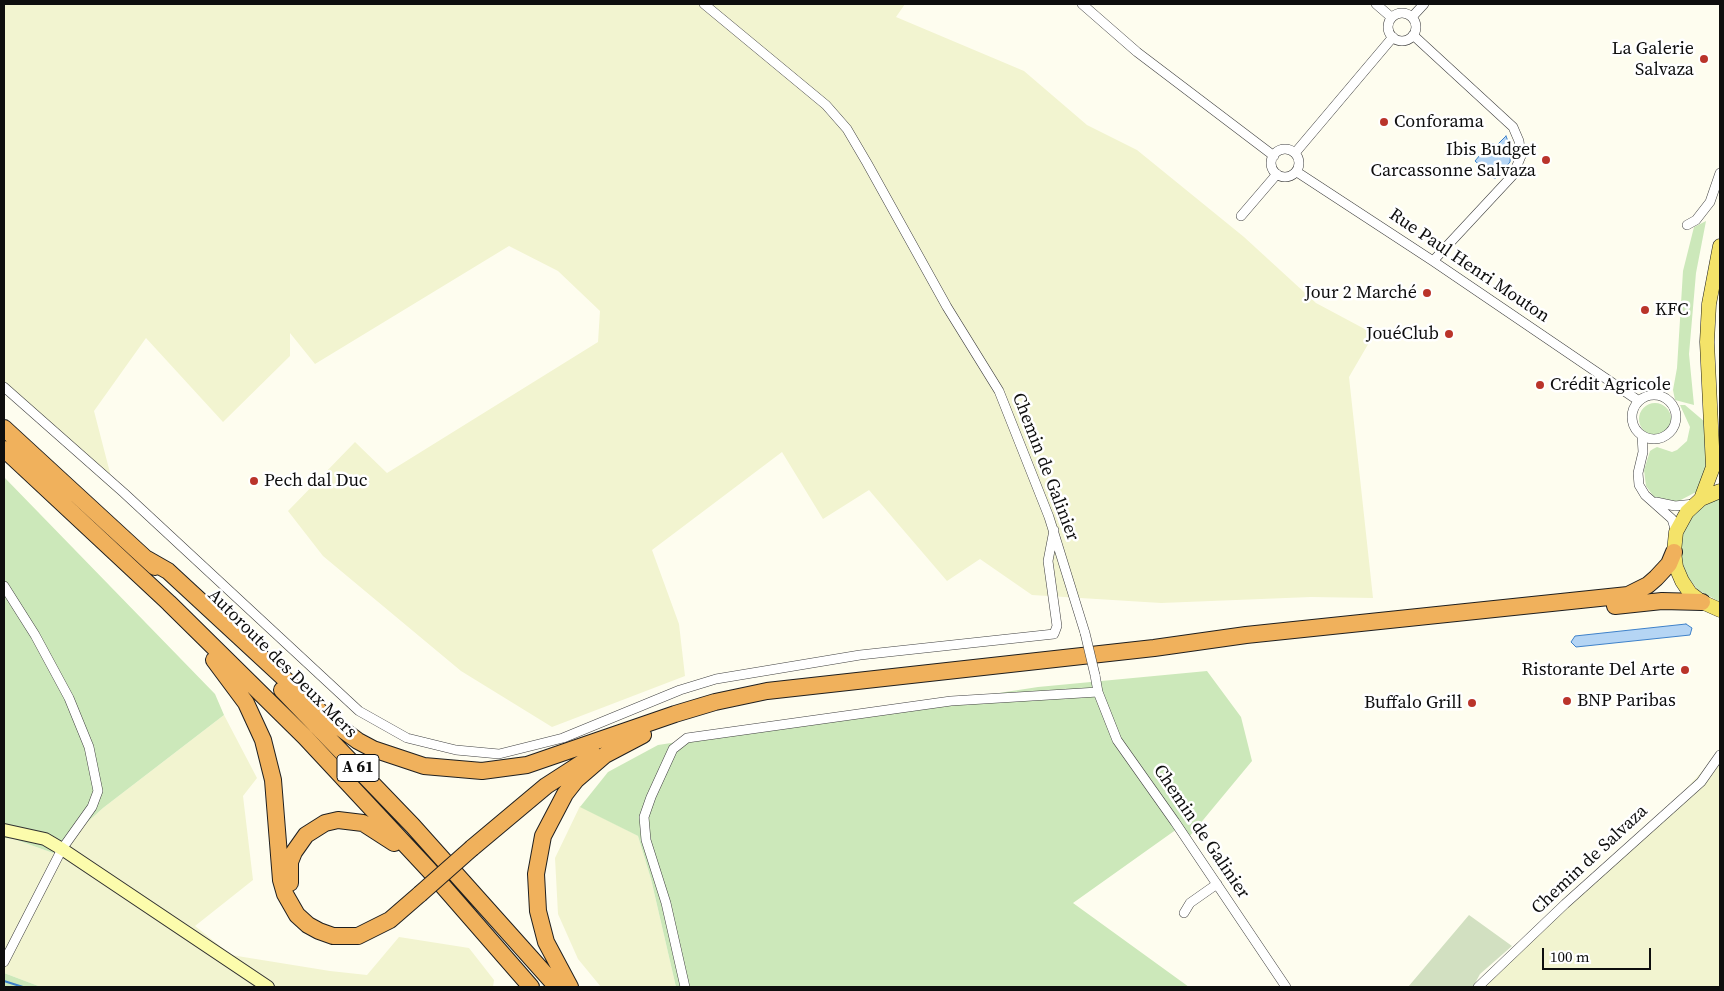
<!DOCTYPE html>
<meta charset="utf-8">
<style>
body{margin:0}
#map{position:relative;width:1724px;height:991px;overflow:hidden;background:#fefdef;font-family:"Source Serif 4",serif}
canvas{display:block}
.frame{position:absolute;inset:0;border:5px solid #0e0e0e;pointer-events:none}
.scale{position:absolute;left:1542px;top:948px;width:109px;height:22px;box-sizing:border-box;border:2px solid #0e0e0e;border-top:0;padding-left:6px;font-size:15px;line-height:18px;white-space:nowrap;color:#0e0e0e;-webkit-text-stroke:4px #fff;paint-order:stroke}
</style>
<div id="map">
<canvas width="1724" height="991"></canvas>
<div class="frame"></div>
<div class="scale">100 m</div>
</div>
<script>
const context = document.querySelector('canvas').getContext('2d');
context.lineJoin = 'round';
function fillPath(path, color) {
  context.fillStyle = color;
  context.fill(path, 'evenodd');
}
function toPath(rows) {
  const path = new Path2D();
  for (const r of rows) {
    if (r.length === 3) {
      path.moveTo(r[0] + r[2], r[1]);
      path.arc(r[0], r[1], r[2], 0, 2 * Math.PI);
      continue;
    }
    path.moveTo(r[0], r[1]);
    for (let i = 2; i < r.length; i += 2) path.lineTo(r[i], r[i + 1]);
  }
  return path;
}
function stroke(path, color, width, dash) {
  context.strokeStyle = color;
  context.lineWidth = width;
  context.lineCap = dash ? 'butt' : 'round';
  context.setLineDash(dash || []);
  context.stroke(path);
}
function write(font, color, halo, rows, align = 'center') {
  context.font = font + ' "Source Serif 4",serif';
  context.lineWidth = 5;
  context.setLineDash([]);
  context.textBaseline = 'middle';
  context.strokeStyle = halo;
  context.fillStyle = color;
  for (const [text, x, y, turn = 0] of rows) {
    context.save();
    context.translate(x, y);
    context.rotate((+turn || 0) * Math.PI / 180);
    context.textAlign = isNaN(turn) ? turn : align;
    if (halo) context.strokeText(text, 0, 0);
    context.fillText(text, 0, 0);
    context.restore();
  }
}
fillPath(toPath([
 [4,4,905,4,896,17,1024,71,1087,125,1137,150,1244,237,1316,303,1374,334,1349,377,1373,598,1311,597,1161,603,1032,595,980,559,947,581,869,490,823,519,782,452,652,550,679,624,685,676,552,727,461,671,323,556,288,511,355,442,387,473,598,342,600,311,558,271,509,246,315,364,290,333,290,356,223,422,146,338,94,411,115,492,4,390],
 [224,715,257,778,243,796,253,880,195,926,231,955,330,971,367,975,399,937,469,948,494,980,493,987,41,987,4,973,4,838,14,839,53,853,103,808],
 [1720,752,1720,987,1483,987,1647,831],
 [580,806,638,836,651,879,676,987,601,987,578,959,558,914,555,858]
]), '#f2f4d0');
fillPath(toPath([
 [1706,221,1696,273,1689,354,1694,405,1675,400,1673,390,1677,368,1683,271,1694,227],
 [1655,419,16],
 [1680,405,1685,405,1705,422,1709,462,1696,492,1677,502,1662,502,1654,497,1646,486,1644,470,1650,451,1653,449,1657,447,1672,452,1677,450,1687,441,1690,427],
 [4,477,215,694,224,715,103,808,53,853,14,839,4,838],
 [1720,498,1720,602,1698,590,1688,577,1682,562,1680,546,1684,531,1692,517,1704,506],
 [1207,671,1241,717,1252,761,1189,837,1177,829,1073,903,1189,987,676,987,651,879,638,836,580,807,608,772,658,745,1038,687],
 [4,973,41,987,4,987]
]), '#cce8ba');
fillPath(toPath([
 [1469,915,1512,946,1480,974,1473,987,1408,987]
]), '#d2e0c1');
const water = toPath([
 [1506,136,1511,149,1510,162,1495,179,1475,161,1490,143,1497,145,1506,136],
 [1686,624,1692,628,1690,635,1576,647,1571,642,1575,636,1686,624]
]);
fillPath(water, '#b5d5f4');
stroke(water, '#3e81c9', 1);
stroke(toPath([
 [4,981,23,987]
]), '#3e81c9', 2);
const street = toPath([
 [704,4,826,105,847,129,867,163,947,307,999,391,1049,517,1085,633],
 [1082,4,1137,52,1274,156],
 [1376,4,1391,17],
 [1402,27,14],
 [1412,17,1424,4],
 [1413,35,1513,127,1519,141,1521,156,1513,175,1433,261],
 [1285,163,14],
 [1295,153,1393,37],
 [1297,172,1433,261,1639,401],
 [1241,216,1277,174],
 [1687,225,1696,220,1710,202,1720,173],
 [4,387,124,493,359,711,407,738,456,750,499,754,563,738,680,690,716,679,860,655,1054,634,1057,626,1048,561,1054,530],
 [1654,417,22],
 [1642,436,1643,452,1638,473,1639,485,1645,495,1672,519,1676,532],
 [1656,502,1675,506,1694,504],
 [4,586,35,635,69,698,89,747,98,791,92,807,62,849,4,962],
 [1095,675,1098,692,1117,740,1175,822,1286,987],
 [1184,913,1190,903,1217,884],
 [685,987,666,903,646,840,644,817,651,797,673,749,687,738,951,701,1098,692],
 [1478,987,1565,904,1701,782,1720,755]
]);
const secondary = toPath([
 [4,830,45,839,62,849,268,987]
]);
const primary = toPath([
 [1720,491,1701,499,1687,512,1676,532,1674,552,1676,567,1682,581,1690,593,1702,602,1720,610],
 [1701,499,1713,467,1707,342,1709,304,1720,246]
]);
const highway = toPath([
 [4,428,155,567],
 [4,449,169,603,305,737,429,870,531,987],
 [147,559,168,571,327,718,358,741,373,749,424,766,482,771,527,765,675,714,715,702,767,691,1154,648,1246,635,1628,595,1648,585,1656,578,1669,564,1674,552],
 [1615,606,1662,601,1702,602],
 [214,660,246,703,263,740,273,780,281,880,285,894,297,915,308,925,319,931,333,936,358,936,390,920,420,894],
 [282,690,413,826,557,987],
 [472,848,546,786,594,755],
 [290,883,290,862,294,852,306,835,325,823,338,820,363,823,394,843],
 [570,987,546,942,538,911,536,874,543,836,565,794,576,780,605,755,643,735]
]);
stroke(street, '#414141', 10);
stroke(secondary, '#303030', 14);
stroke(primary, '#1f1f1f', 15);
stroke(highway, '#1f1f1f', 18);
stroke(street, '#fff', 9);
stroke(secondary, '#fcfcac', 12);
stroke(primary, '#f4e369', 14);
stroke(highway, '#f0b15c', 16);
const streetBridge = toPath([
 [1085,633,1095,675]
]);
const highwayBridge = toPath([
 [420,894,472,848]
]);
stroke(streetBridge, '#414141', 10, []);
stroke(highwayBridge, '#1f1f1f', 18, []);
stroke(streetBridge, '#fff', 9);
stroke(highwayBridge, '#f0b15c', 16);
for (const [x, y, r, color] of [
 [1704,59,5,"#ba342a"],
 [1384,122,5,"#ba342a"],
 [1546,160,5,"#ba342a"],
 [1427,293,5,"#ba342a"],
 [1645,310,5,"#ba342a"],
 [1449,334,5,"#ba342a"],
 [1540,385,5,"#ba342a"],
 [254,481,5,"#ba342a"],
 [1685,670,5,"#ba342a"],
 [1567,701,5,"#ba342a"],
 [1472,703,5,"#ba342a"]
]) {
  const dot = new Path2D();
  dot.arc(x, y, r, 0, 2 * Math.PI);
  context.fillStyle = color;
  context.fill(dot);
  stroke(dot, '#fff', 2);
}
for (const [x, y, w] of [
 [358,768,42]
]) {
  const box = new Path2D();
  box.roundRect(x - w / 2, y - 13.5, w, 27, 4);
  context.fillStyle = '#fff';
  context.fill(box);
  stroke(box, '#0e0e0e', 1);
}
write('bold 16px', '#0e0e0e', null, [
 ["A 61",358,768]
]);
write('18px', '#0e0e0e', '#fff', [
 ["La Galerie",1694,49],
 ["Salvaza",1694,70],
 ["Conforama",1394,122,"left"],
 ["Ibis Budget",1536,150],
 ["Carcassonne Salvaza",1536,171],
 ["Jour 2 Marché",1417,293],
 ["KFC",1655,310,"left"],
 ["JouéClub",1439,334],
 ["Crédit Agricole",1550,385,"left"],
 ["Pech dal Duc",264,481,"left"],
 ["Ristorante Del Arte",1675,670],
 ["BNP Paribas",1577,701,"left"],
 ["Buffalo Grill",1462,703]
], 'right');
write('18px', '#0e0e0e', '#fff', [
 ["Rue Paul Henri Mouton",1469,266,34],
 ["Chemin de Galinier",1045,467,69],
 ["Autoroute des Deux Mers",282,664,45],
 ["Chemin de Galinier",1201,832,56],
 ["Chemin de Salvaza",1590,860,-43]
]);
</script>
